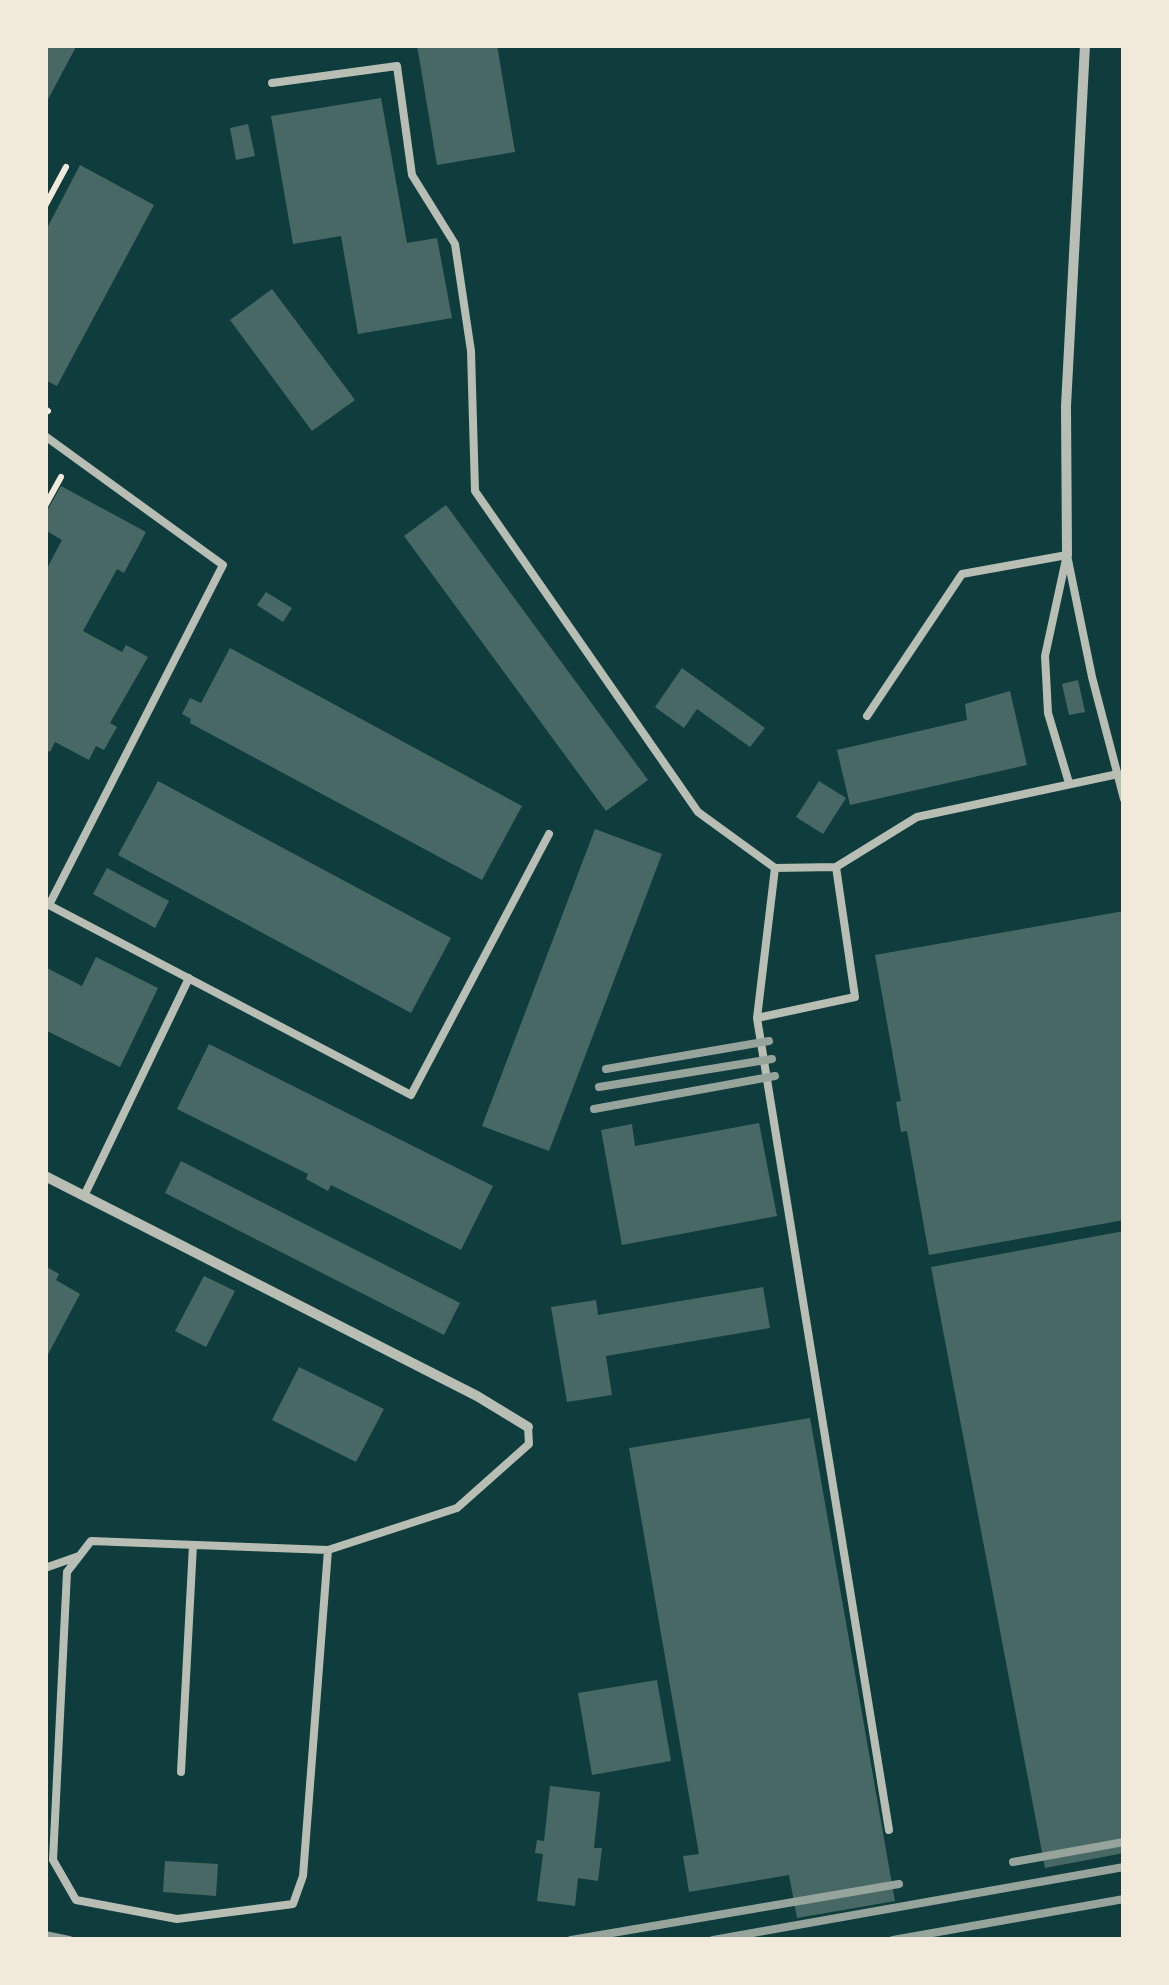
<!DOCTYPE html>
<style>
body{margin:0}
#map{position:relative;width:1169px;height:1985px;overflow:hidden;background:#0f3d3e;font-family:Karla,sans-serif}
canvas{display:block}
.frame{position:absolute;inset:0;border:48px solid #f1e9da;pointer-events:none}
</style>
<div id="map">
<canvas width="1169" height="1985"></canvas>
<div class="frame"></div>
</div>
<script>
const context = document.querySelector('canvas').getContext('2d');
context.lineJoin = 'round';
function fillPath(path, color) {
  context.fillStyle = color;
  context.fill(path, 'evenodd');
}
function toPath(rows) {
  const path = new Path2D();
  for (const r of rows) {
    path.moveTo(r[0], r[1]);
    for (let i = 2; i < r.length; i += 2) path.lineTo(r[i], r[i + 1]);
  }
  return path;
}
function stroke(path, color, width, dash) {
  context.strokeStyle = color;
  context.lineWidth = width;
  context.lineCap = dash ? 'butt' : 'round';
  context.setLineDash(dash || []);
  context.stroke(path);
}
fillPath(toPath([
 [45,45,77,45,45,105],
 [417,45,497,45,515,152,437,165],
 [381,98,407,243,437,238,452,318,358,334,341,236,293,244,271,116],
 [248,124,255,156,236,160,230,128],
 [80,165,154,205,57,386,45,380,45,232],
 [272,289,355,400,312,431,230,320],
 [61,486,146,532,124,573,117,569,83,631,122,652,126,645,148,657,110,723,117,727,104,750,96,746,89,760,55,742,50,752,45,749,45,572,62,540,45,530,45,514],
 [446,505,648,780,606,811,404,536],
 [266,592,292,608,283,622,257,605],
 [230,648,522,806,482,880,190,723,191,719,182,714,190,698,201,703],
 [682,668,765,728,750,747,697,709,684,728,655,707],
 [1078,680,1085,712,1069,715,1062,684],
 [1010,691,1027,765,850,805,837,750,967,720,965,704],
 [158,781,451,938,411,1013,118,855],
 [819,781,846,798,823,834,796,817],
 [595,829,662,854,549,1151,482,1126],
 [107,868,169,901,155,928,93,894],
 [1124,911,1124,1220,929,1255,907,1131,901,1132,896,1102,901,1101,875,955],
 [96,957,158,988,120,1067,45,1030,45,967,82,986],
 [209,1044,493,1186,461,1250,331,1185,328,1191,306,1179,308,1174,177,1109],
 [759,1123,777,1216,622,1245,601,1130,632,1124,635,1146],
 [181,1161,460,1303,444,1335,165,1193],
 [1124,1231,1124,1853,1045,1868,931,1267],
 [45,1266,59,1274,56,1280,80,1294,45,1360],
 [204,1276,235,1291,206,1347,175,1331],
 [763,1287,770,1328,606,1356,612,1395,567,1402,551,1307,596,1300,598,1315],
 [299,1367,384,1409,356,1462,272,1420],
 [810,1418,895,1901,797,1918,789,1875,689,1892,683,1856,699,1854,629,1448],
 [657,1680,671,1761,592,1775,578,1693],
 [550,1786,600,1792,594,1848,602,1848,598,1881,578,1878,575,1906,537,1901,543,1854,535,1853,537,1840,544,1841],
 [165,1861,218,1864,216,1896,163,1892]
]), '#486865');
stroke(toPath([
 [45,206,66,167],
 [45,409,48,411],
 [45,506,61,477]
]), '#f1e9da', 6);
stroke(toPath([
 [272,83,397,66,412,175,455,244,471,351,475,491,698,812,775,868,836,867,917,817,1118,774],
 [45,436,223,565,49,905],
 [1067,555,1092,677,1124,799],
 [1066,559,1045,656,1048,713,1069,783],
 [867,716,962,574,1067,555],
 [775,868,757,1018,889,1830],
 [45,903,411,1095,549,834],
 [757,1018,855,997,836,867],
 [84,1196,189,978],
 [328,1550,303,1876,293,1904,177,1919,76,1900,53,1860,67,1572,91,1541,328,1550,457,1508,529,1444,528,1427],
 [45,1568,79,1556],
 [181,1772,193,1545]
]), '#b8beb3', 8);
stroke(toPath([
 [1067,555,1066,406,1085,45],
 [45,1176,477,1396,528,1427]
]), '#b8beb3', 10);
stroke(toPath([
 [606,1069,769,1041],
 [599,1087,772,1059],
 [594,1109,775,1076],
 [1013,1862,1124,1842],
 [45,1935,69,1940],
 [571,1940,899,1884],
 [713,1940,1124,1867],
 [893,1940,1124,1899]
]), '#97a49c', 8);
</script>
